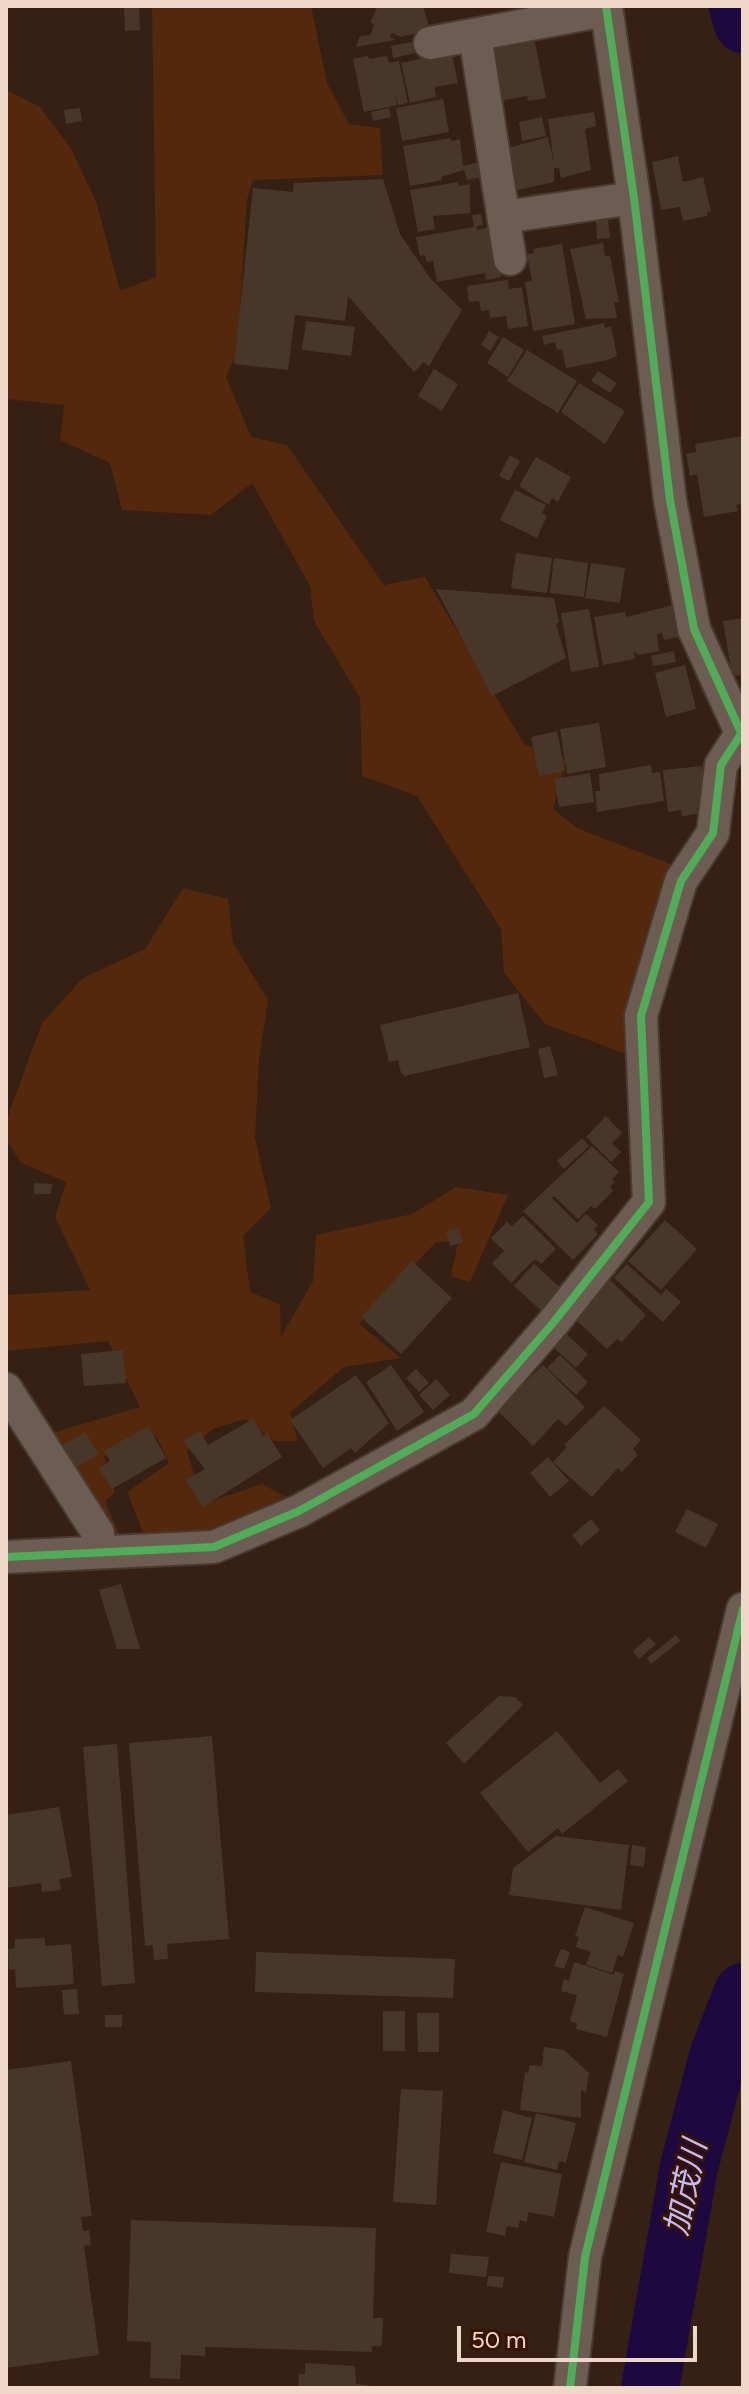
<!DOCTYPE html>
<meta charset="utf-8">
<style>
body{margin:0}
#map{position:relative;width:749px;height:2394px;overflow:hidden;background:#352013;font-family:Figtree,sans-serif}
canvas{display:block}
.frame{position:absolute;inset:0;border:8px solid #efd7c9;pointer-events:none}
.scale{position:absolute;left:457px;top:2326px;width:240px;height:36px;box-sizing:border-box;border:4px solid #efd7c9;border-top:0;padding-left:10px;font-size:24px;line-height:28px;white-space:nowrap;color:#efd7c9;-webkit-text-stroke:6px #371300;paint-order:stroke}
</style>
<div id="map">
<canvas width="749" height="2394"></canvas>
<div class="frame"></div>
<div class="scale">50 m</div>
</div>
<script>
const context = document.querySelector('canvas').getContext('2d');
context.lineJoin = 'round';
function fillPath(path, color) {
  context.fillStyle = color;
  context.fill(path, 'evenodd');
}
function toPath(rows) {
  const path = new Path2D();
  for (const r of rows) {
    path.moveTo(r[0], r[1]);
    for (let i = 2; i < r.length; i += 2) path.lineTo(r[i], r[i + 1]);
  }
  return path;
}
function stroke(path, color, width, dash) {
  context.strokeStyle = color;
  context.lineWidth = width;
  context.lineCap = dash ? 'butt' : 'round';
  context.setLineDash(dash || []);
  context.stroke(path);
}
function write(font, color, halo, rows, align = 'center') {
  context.font = font + ' Figtree,"Noto Sans JP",sans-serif';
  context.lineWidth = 6;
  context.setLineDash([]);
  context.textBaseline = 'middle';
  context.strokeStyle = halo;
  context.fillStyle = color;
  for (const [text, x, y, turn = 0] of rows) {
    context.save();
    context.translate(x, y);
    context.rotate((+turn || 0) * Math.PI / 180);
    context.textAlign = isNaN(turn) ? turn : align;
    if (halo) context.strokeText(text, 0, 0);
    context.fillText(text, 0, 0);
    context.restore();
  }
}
fillPath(toPath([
 [152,6,311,6,327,83,349,124,380,128,383,175,253,180,247,200,237,354,226,377,251,437,287,445,384,585,425,577,524,744,566,760,553,809,577,828,673,865,650,922,636,985,629,1055,545,1024,504,973,501,929,417,796,362,776,360,698,314,621,310,586,252,483,211,515,122,510,110,463,60,440,64,405,6,399,6,90,40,107,70,147,96,201,120,291,156,277],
 [183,888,228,899,233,943,268,1000,259,1059,255,1138,271,1208,243,1236,250,1292,280,1304,281,1337,313,1281,316,1235,412,1214,456,1187,508,1195,470,1282,451,1276,458,1242,436,1242,359,1324,401,1358,344,1367,290,1413,298,1441,274,1441,245,1419,213,1429,187,1451,203,1504,262,1484,288,1498,213,1538,146,1540,127,1492,169,1463,156,1436,104,1457,115,1493,105,1501,119,1534,106,1535,45,1435,140,1407,108,1341,6,1351,6,1295,90,1290,55,1217,66,1182,21,1163,6,1139,6,1121,42,1023,83,978,145,949]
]), '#53280c');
stroke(toPath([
 [738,6,743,24],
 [650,2388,689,2167,719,2053,743,1992]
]), '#1d093f', 58);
fillPath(toPath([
 [124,6,139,6,140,30,125,31],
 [378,6,423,6,430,30,401,37,392,33,390,37,395,40,356,47,360,36,371,35,374,24,370,22],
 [534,37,546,98,528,101,527,96,500,101,493,51,500,44],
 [412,42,415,53,393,58,391,46],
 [443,54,452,54,458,83,435,87,436,97,410,103,401,63],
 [368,56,369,59,387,56,389,63,399,61,408,103,398,105,395,93,397,105,364,112,353,59],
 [443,99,449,132,402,141,396,108],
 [80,108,82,121,66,124,64,110],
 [389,108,391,117,373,121,371,112],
 [594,112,596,126,585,129,591,170,561,178,559,168,554,168,554,182,517,190,508,148,548,137,554,163,548,119],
 [542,117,546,136,522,141,519,122],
 [451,138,451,141,460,139,463,166,483,161,487,176,467,180,464,170,441,177,442,180,410,186,403,146],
 [678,156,683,182,703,177,711,211,707,212,707,216,683,221,680,207,661,210,652,162],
 [383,179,400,234,430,278,462,310,429,366,424,362,414,372,348,296,345,321,295,315,288,370,234,364,253,188,293,192,294,183],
 [458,182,458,186,470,184,470,213,433,216,435,229,418,232,410,190],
 [481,214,483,225,477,226,477,230,491,227,501,277,486,280,485,273,437,282,433,261,427,262,425,255,420,256,416,237,474,227,472,215],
 [608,219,610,238,597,239,596,220],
 [603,243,605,256,610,256,619,302,614,303,617,318,586,319,570,249],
 [562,244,575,324,533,331,525,282,532,281,527,254,534,253,533,249],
 [508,280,509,289,522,287,528,326,508,329,506,316,490,318,489,310,481,311,479,301,469,302,467,286],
 [306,321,355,327,351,356,302,350],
 [604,323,605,328,611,326,617,356,608,360,566,368,562,349,557,350,555,342,544,345,542,336],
 [489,331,499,337,490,351,481,345],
 [503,337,524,350,508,377,487,363],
 [527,350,577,381,558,413,507,381],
 [434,369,458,384,442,411,418,396],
 [598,371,617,383,610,393,591,381],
 [579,383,625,411,605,444,561,412],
 [743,436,743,504,736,505,738,511,704,517,697,474,690,476,686,454,696,452,695,444],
 [510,455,520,461,509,481,499,476],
 [536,457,571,477,558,502,552,498,549,505,519,486],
 [515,490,546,505,542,513,547,516,537,538,500,520],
 [516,553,552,558,547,593,511,588],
 [554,558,588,563,584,597,550,593],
 [591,563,625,568,620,603,585,598],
 [436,589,554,598,559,622,556,624,566,658,492,696],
 [677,604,682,636,664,640,662,633,657,634,659,651,638,655,634,651,635,659,603,665,594,617,625,612,626,617],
 [589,609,599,667,571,672,561,613],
 [743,618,743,675,732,676,723,621],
 [674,651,676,662,653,666,651,656],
 [685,665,696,709,666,717,655,673],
 [599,723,606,767,567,774,560,729],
 [557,731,565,771,539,776,531,737],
 [651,765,652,773,660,772,664,801,597,812,595,791,600,791,599,774],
 [702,766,706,807,697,808,698,814,682,816,681,810,668,812,663,770],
 [590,773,594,802,559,807,554,779],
 [518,993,530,1047,405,1076,401,1073,398,1060,389,1062,380,1025],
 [550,1046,558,1075,544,1078,538,1049],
 [606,1116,622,1133,612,1143,621,1152,611,1162,586,1137],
 [582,1138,589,1146,564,1169,557,1161],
 [592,1146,619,1172,612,1179,615,1182,610,1187,613,1191,595,1209,591,1206,578,1219,554,1196,552,1198,577,1223,586,1214,598,1225,594,1230,598,1234,573,1260,523,1211],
 [34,1183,52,1184,51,1194,34,1194],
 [523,1216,556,1249,541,1264,535,1259,511,1283,492,1263,504,1251,491,1238,507,1222,512,1226],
 [665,1220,697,1249,661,1290,628,1261],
 [459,1228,463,1242,450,1246,446,1231],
 [412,1261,452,1298,401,1354,361,1317],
 [534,1264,563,1290,543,1312,514,1286],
 [627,1264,661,1295,666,1289,681,1302,663,1322,614,1278],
 [610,1280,646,1315,622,1342,617,1339,607,1349,574,1318],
 [563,1331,588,1354,576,1368,551,1345],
 [123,1350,126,1383,84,1386,81,1354],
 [560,1355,588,1382,576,1395,547,1368],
 [391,1365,424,1412,397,1431,366,1382],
 [543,1365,585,1407,566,1426,558,1419,533,1446,497,1410],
 [416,1369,429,1383,419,1392,406,1378],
 [356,1375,389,1423,355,1453,351,1448,323,1468,290,1420],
 [436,1379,450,1395,433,1410,419,1395],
 [604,1406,641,1440,633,1449,638,1455,622,1472,618,1468,592,1497,553,1462,567,1447,564,1445],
 [253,1419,263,1436,267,1433,282,1457,203,1507,186,1480,205,1469,183,1441,200,1431,208,1445],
 [148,1426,166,1458,112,1489,99,1468,110,1461,104,1451],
 [85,1432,99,1454,72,1470,58,1448],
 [548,1457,569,1481,550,1497,530,1473],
 [687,1509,718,1524,706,1548,675,1532],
 [591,1519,600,1530,581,1546,572,1535],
 [121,1584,140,1649,117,1649,99,1590],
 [676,1635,680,1641,651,1664,647,1658],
 [649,1637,656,1644,639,1659,633,1651],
 [499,1696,515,1697,523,1705,464,1764,446,1743],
 [557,1731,600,1783,618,1769,628,1781,562,1834,558,1828,528,1852,480,1793],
 [212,1736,229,1939,167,1944,168,1959,154,1960,153,1945,145,1946,129,1743],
 [117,1744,135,1983,102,1986,83,1747],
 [59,1807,72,1877,59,1879,61,1890,42,1892,41,1883,6,1888,6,1815],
 [556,1836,629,1845,621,1910,509,1895,513,1868],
 [632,1845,646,1847,644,1867,630,1865],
 [585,1907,634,1923,623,1957,618,1955,612,1973,586,1965,591,1952,576,1947,579,1937,575,1936],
 [45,1938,45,1946,71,1944,74,1984,16,1988,15,1969,9,1970,8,1949,15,1948,15,1939],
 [561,1949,570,1952,564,1969,554,1966],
 [256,1952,455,1959,453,1998,255,1992],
 [574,1962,614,1975,615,1971,624,1974,607,2037,576,2029,577,2023,570,2021,577,1995,561,1991,564,1979,569,1981],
 [77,1989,79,2014,64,2015,62,1990],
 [383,2011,405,2011,405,2051,383,2051],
 [417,2013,439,2013,439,2052,418,2052],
 [105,2015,122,2015,122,2027,105,2027],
 [544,2047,564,2050,589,2073,586,2092,581,2091,581,2118,520,2110,525,2072,528,2073,530,2065,542,2066],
 [71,2061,92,2216,81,2217,83,2231,89,2230,91,2245,84,2246,99,2355,6,2368,6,2070],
 [401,2089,443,2091,436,2205,393,2202],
 [503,2110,532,2118,522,2160,493,2153],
 [536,2113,576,2123,566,2163,559,2161,557,2170,524,2162],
 [501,2162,562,2174,554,2217,528,2212,527,2222,520,2220,518,2228,507,2226,505,2236,486,2232],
 [131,2220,376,2228,373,2318,383,2318,382,2346,372,2346,372,2352,205,2347,205,2356,181,2355,180,2379,150,2378,151,2342,127,2341],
 [451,2254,489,2257,486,2277,449,2273],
 [488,2276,504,2277,503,2288,487,2286],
 [305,2363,355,2366,356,2384,369,2385,369,2388,298,2388,299,2374,305,2374]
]), '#483729');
const minor = toPath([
 [606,6,634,198,670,500,694,629,743,737],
 [475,35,510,259],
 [430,43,606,10],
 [504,217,634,198],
 [6,1389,98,1533,99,1551],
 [6,1557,214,1547,299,1511,474,1414,553,1323,649,1202,641,1016,681,881,713,833,721,765,741,734],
 [570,2388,585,2257,743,1609]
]);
stroke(minor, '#493a30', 36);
stroke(minor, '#6c5c52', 32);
stroke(toPath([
 [606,6,634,198,670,500,694,629,743,737],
 [6,1557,214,1547,299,1511,474,1414,553,1323,649,1202,641,1016,681,881,713,833,721,765,741,734],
 [570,2388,585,2257,743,1609]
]), '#51ab58', 8);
write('italic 32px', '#c3bbff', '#371300', [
 ["加茂川",687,2188,-78]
]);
</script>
